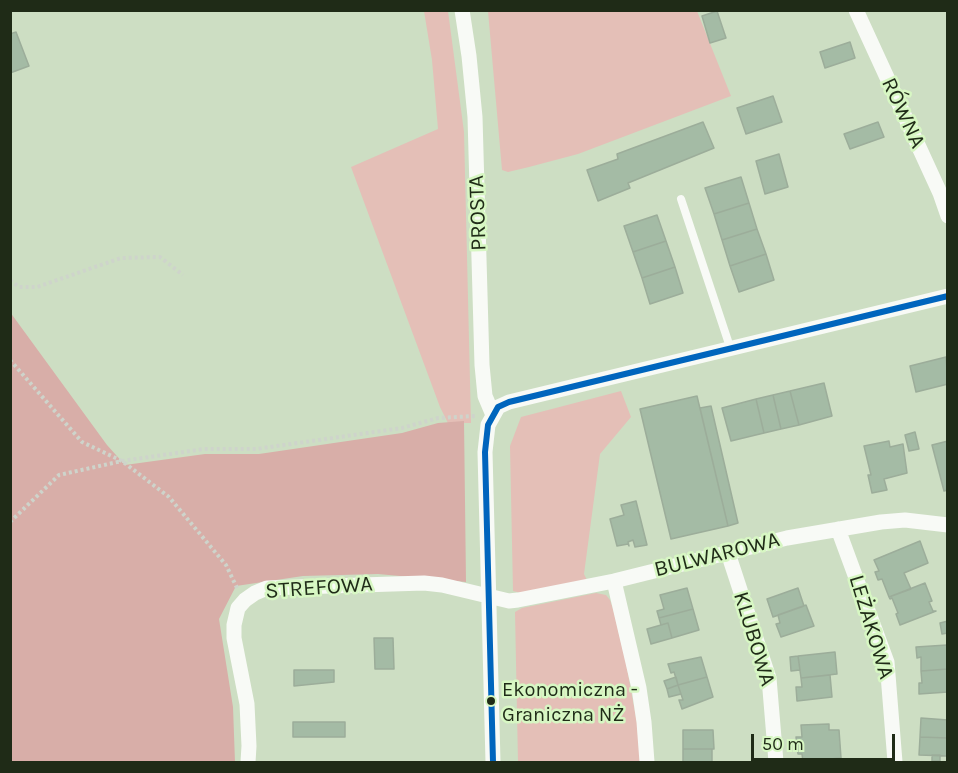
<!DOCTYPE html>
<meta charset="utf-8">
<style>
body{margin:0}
#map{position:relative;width:958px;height:773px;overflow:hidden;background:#cddec3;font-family:Karla,sans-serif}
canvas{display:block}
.frame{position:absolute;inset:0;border:12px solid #1f2b17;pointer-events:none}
.scale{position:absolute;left:751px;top:734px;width:144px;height:27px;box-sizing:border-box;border:3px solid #1f2b17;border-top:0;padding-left:8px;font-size:18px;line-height:21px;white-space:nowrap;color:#1f2b17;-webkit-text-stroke:4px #d7f7c3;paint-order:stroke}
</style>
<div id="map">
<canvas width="958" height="773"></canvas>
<div class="frame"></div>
<div class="scale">50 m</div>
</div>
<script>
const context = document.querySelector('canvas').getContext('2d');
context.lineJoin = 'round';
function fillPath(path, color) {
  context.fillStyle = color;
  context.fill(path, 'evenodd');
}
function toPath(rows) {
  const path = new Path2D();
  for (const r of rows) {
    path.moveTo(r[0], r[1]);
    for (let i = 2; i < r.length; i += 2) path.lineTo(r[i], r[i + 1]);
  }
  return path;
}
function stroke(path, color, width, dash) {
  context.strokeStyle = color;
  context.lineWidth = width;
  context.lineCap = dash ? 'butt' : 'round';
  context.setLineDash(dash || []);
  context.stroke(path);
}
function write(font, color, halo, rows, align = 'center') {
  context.font = font + ' Karla,sans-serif';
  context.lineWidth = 5;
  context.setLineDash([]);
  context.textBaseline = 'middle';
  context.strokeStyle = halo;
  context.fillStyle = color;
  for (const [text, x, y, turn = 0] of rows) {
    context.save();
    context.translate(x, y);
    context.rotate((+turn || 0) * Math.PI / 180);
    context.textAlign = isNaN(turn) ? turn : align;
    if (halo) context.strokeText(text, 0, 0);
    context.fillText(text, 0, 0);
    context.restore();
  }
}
fillPath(toPath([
 [424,11,448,11,464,132,471,423,448,423,440,407,351,167,438,129,432,60],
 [488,11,697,11,731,96,578,154,529,167,508,172,502,170],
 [621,391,631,417,600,454,584,574,587,580,521,593,513,591,510,446,521,417],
 [596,593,606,595,610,600,613,609,626,663,637,723,640,762,518,762,515,612,522,608]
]), '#e4bfb7');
fillPath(toPath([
 [10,312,107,445,125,465,205,454,259,454,402,433,438,423,464,421,466,582,378,574,303,576,236,586,219,619,233,707,235,762,11,762]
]), '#d8aea8');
const building = toPath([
 [717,11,726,38,710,43,702,16,717,11],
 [16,32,29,66,10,73,10,34,16,32],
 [850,42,855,58,825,68,820,52,850,42],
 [773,96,782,122,746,134,737,108,773,96],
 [703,122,714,148,628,183,630,188,598,201,587,170,618,159,617,154,703,122],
 [878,122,884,137,850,149,844,134,878,122],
 [779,154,788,187,765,194,756,161,779,154],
 [741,177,749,203,714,214,705,188,741,177],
 [749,203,757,229,722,240,714,214,749,203],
 [657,215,666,241,633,252,624,226,657,215],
 [757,229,766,254,730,266,722,240,757,229],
 [666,241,675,267,642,278,633,252,666,241],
 [766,254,774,280,739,292,730,266,766,254],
 [675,267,683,293,650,304,642,278,675,267],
 [946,357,948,384,916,392,910,366,946,357],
 [824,383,832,416,799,425,790,391,824,383],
 [790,391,799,425,781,429,773,395,790,391],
 [773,395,781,429,764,433,756,399,773,395],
 [697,396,728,526,671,539,640,409,697,396],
 [756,399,764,433,731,441,722,408,756,399],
 [711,406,738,523,728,526,700,408,711,406],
 [915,432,919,449,909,451,905,435,915,432],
 [889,441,890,447,903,444,907,473,884,479,887,490,872,493,868,475,871,475,864,446,889,441],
 [948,441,948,490,944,491,932,445,948,441],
 [636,501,647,545,635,547,633,540,628,542,629,546,628,544,617,546,610,519,624,515,621,505,636,501],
 [920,541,928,563,904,573,911,589,889,597,882,579,878,580,875,572,879,571,874,560,920,541],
 [925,583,932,601,929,602,933,611,936,611,900,625,896,614,898,613,892,598,890,599,889,597,925,583],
 [687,588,693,609,659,618,657,611,664,609,660,595,687,588],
 [798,588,804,606,773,617,767,599,798,588],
 [806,605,814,626,781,637,776,624,780,623,778,615,806,605],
 [693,609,699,630,672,638,668,623,661,625,659,618,693,609],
 [948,621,948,633,942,634,940,623,948,621],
 [668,623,672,638,651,644,647,629,668,623],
 [374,638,393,638,394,669,375,669,374,638],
 [947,645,948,669,921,671,921,657,917,658,916,647,947,645],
 [835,652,837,674,801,678,798,656,835,652],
 [798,656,800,670,791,671,790,657,798,656],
 [701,657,707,677,678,685,674,672,671,673,668,664,701,657],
 [948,669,948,692,919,694,919,683,922,683,921,671,948,669],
 [294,670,334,670,334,682,294,686,294,670],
 [830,675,832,697,797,701,796,687,802,687,801,678,830,675],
 [676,677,678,685,667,689,664,681,676,677],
 [707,677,713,697,682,709,679,700,683,700,678,685,707,677],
 [678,685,681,694,669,697,667,689,678,685],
 [921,718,948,720,948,738,920,737,921,718],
 [293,722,345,722,345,737,293,737,293,722],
 [829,724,829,730,839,730,841,758,830,759,830,762,803,762,802,754,798,754,796,737,802,737,801,725,829,724],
 [683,730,713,730,714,749,683,749,683,730],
 [920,737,948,738,948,756,919,755,920,737],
 [683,749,712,749,712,762,683,762,683,749],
 [932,755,940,755,940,761,932,761,932,755]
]);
fillPath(building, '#a4bba5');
stroke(building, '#9cad9a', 1.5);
stroke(toPath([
 [10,280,19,287,37,287,121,258,160,257,183,275],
 [10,360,82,442,122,461,169,497,226,565,237,588],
 [10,522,59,475,122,461,204,449,256,449,402,428,438,418,475,416]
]), '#ced4cb', 4, [3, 3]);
stroke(toPath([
 [681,199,730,347]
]), '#f8faf6', 8);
stroke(toPath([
 [462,10,469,56,475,117,482,365,485,396,493,415],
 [856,10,940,193,948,216],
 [838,529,887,662,895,762],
 [728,553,769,678,776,762],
 [614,581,639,688,644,722,647,762],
 [248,762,249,746,247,704,234,638,234,625,238,608,245,600,255,593,267,588,424,583,442,585,509,601,518,600,614,581,787,538,881,522,905,520,948,525],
 [493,762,485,452,488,425,498,407,509,402,948,296]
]), '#f8faf6', 15);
stroke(toPath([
 [493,762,485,452,488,425,498,407,509,402,948,296]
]), '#0065bd', 6);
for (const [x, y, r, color] of [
 [491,701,5,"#1f2b17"]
]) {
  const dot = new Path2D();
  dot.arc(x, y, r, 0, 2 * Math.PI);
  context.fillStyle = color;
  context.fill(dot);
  stroke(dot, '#d7f7c3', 2);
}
write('20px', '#1f2b17', '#d7f7c3', [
 ["Ekonomiczna -",502,690],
 ["Graniczna NŻ",502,715]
], 'left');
write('22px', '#1f2b17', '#d7f7c3', [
 ["RÓWNA",903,113,65],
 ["PROSTA",478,213,-92],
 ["BULWAROWA",717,555,-14],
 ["STREFOWA",319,588,-4],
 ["LEŻAKOWA",871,627,73],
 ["KLUBOWA",754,639,73]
]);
</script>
